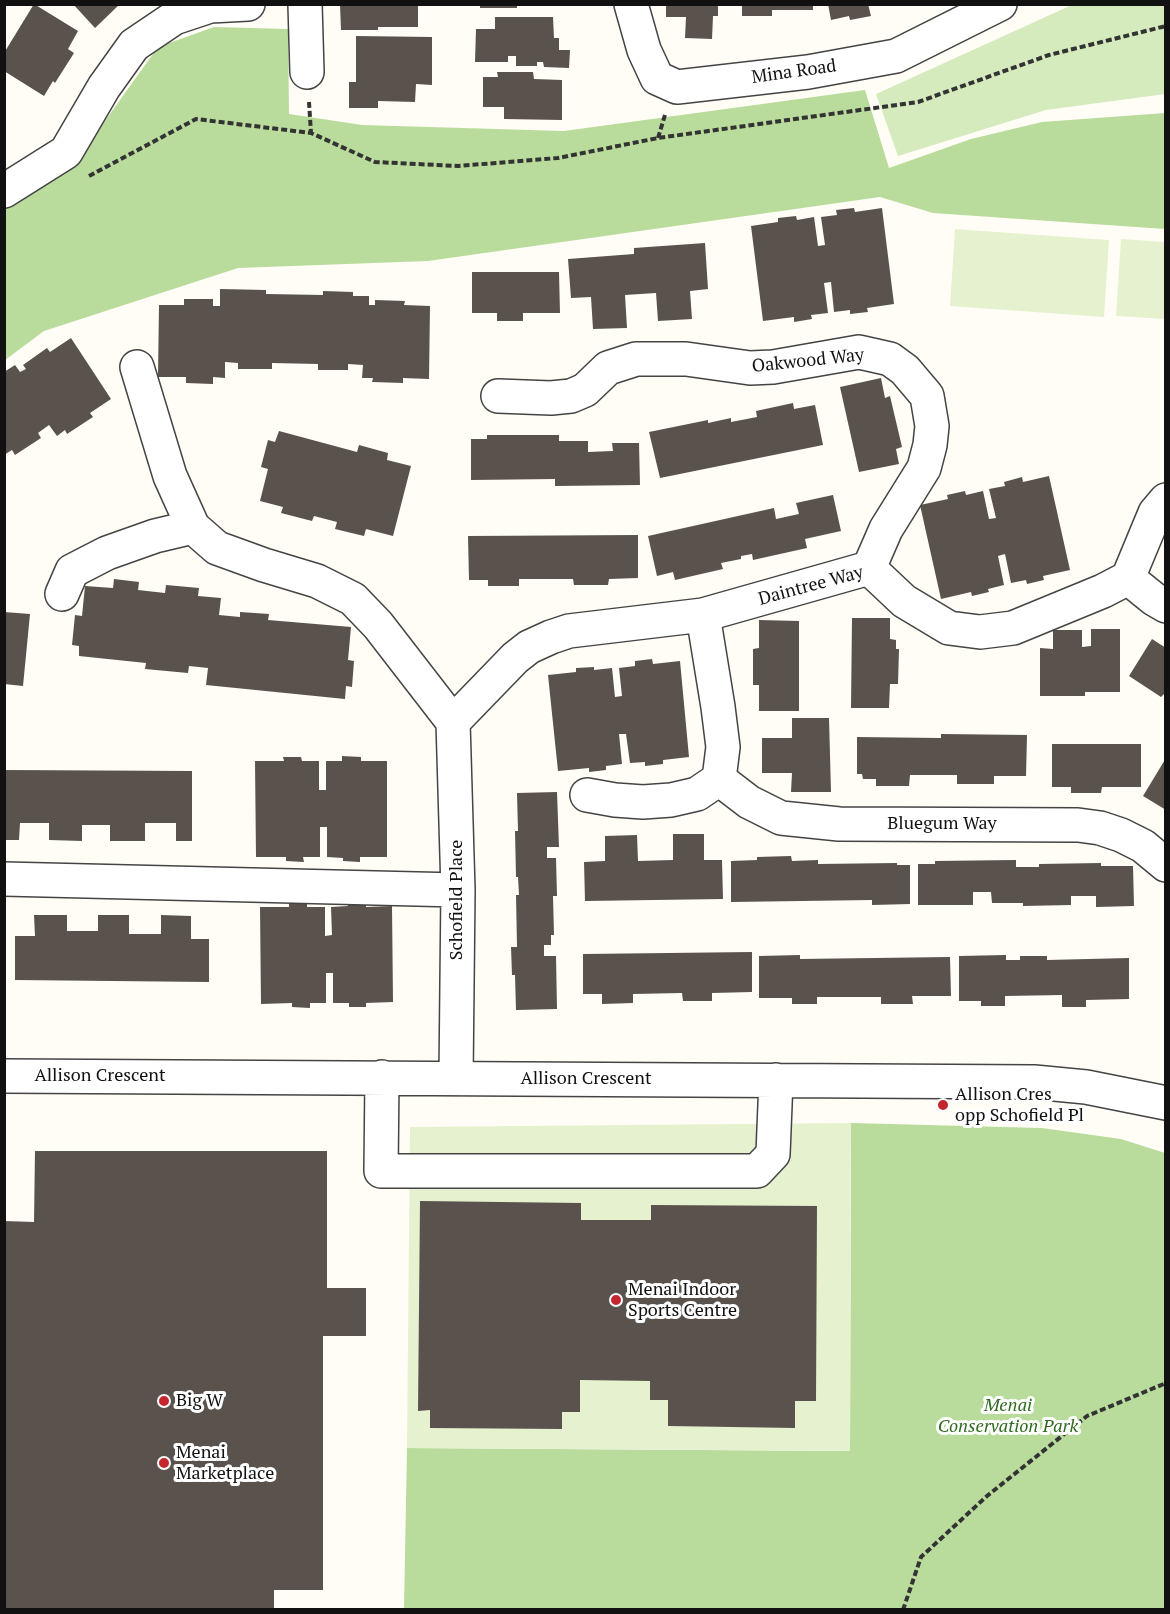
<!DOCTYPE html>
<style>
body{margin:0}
#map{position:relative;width:1170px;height:1614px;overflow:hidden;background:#fffdf5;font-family:"PT Serif",serif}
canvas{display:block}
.frame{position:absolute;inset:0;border:6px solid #111;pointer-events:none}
</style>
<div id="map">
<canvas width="1170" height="1614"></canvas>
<div class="frame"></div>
</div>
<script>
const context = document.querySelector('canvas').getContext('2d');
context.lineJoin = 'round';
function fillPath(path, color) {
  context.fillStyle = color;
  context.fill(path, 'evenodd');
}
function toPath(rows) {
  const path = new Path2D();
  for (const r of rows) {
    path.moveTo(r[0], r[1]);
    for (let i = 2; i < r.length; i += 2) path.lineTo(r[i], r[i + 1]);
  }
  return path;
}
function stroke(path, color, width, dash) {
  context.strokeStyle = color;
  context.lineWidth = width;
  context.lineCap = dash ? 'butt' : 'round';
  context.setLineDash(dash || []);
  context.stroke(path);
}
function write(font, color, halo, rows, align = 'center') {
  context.font = font + ' "PT Serif",serif';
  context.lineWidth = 6;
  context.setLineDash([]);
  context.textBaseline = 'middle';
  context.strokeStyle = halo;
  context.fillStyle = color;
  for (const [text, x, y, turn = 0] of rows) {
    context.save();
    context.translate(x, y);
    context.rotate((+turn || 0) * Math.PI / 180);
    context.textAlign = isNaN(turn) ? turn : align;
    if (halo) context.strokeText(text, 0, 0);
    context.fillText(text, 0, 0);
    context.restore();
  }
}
fillPath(toPath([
 [1074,4,1165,5,1165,94,1046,110,898,156,876,94]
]), '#d5ebbd');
fillPath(toPath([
 [214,27,288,29,289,114,362,125,564,131,865,90,889,168,971,139,1042,122,1165,113,1165,229,933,213,880,197,428,261,238,268,44,331,5,360,5,198,79,157,158,47],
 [851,1123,1042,1128,1121,1139,1165,1153,1165,1609,404,1610,407,1448,850,1451]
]), '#b9dc9c');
fillPath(toPath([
 [955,229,1109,240,1104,317,950,306],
 [1121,239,1165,242,1165,319,1116,316],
 [851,1123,850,1451,407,1448,410,1127]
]), '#e6f2cf');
fillPath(toPath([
 [34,4,78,31,68,49,74,53,55,83,53,81,44,96,4,71,4,53],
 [73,4,120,4,95,28],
 [480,4,517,4,517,8,480,8],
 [666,4,718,4,718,16,713,16,712,39,685,38,686,17,666,17],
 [742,4,813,4,813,10,772,10,772,16,742,16],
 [828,4,868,4,871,16,850,20,849,16,831,20],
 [340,5,418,5,418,27,378,27,378,30,341,30],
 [495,17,553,17,554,38,559,38,559,50,570,50,569,68,544,67,543,62,537,62,537,66,516,66,516,56,508,56,508,62,475,62,476,29,495,29],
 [356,36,432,37,432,85,416,84,415,102,378,101,378,108,349,108,349,82,356,82],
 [497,72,533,72,534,79,562,80,562,120,504,119,504,107,483,107,483,77,498,77],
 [854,208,855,212,882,208,894,304,867,308,868,312,850,314,850,310,834,312,831,282,824,283,828,313,811,315,812,319,794,322,794,317,763,321,751,226,778,222,778,218,796,216,797,220,814,217,818,246,825,245,821,217,837,215,836,210],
 [705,243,708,289,690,291,692,319,658,321,656,293,625,295,627,328,593,329,591,297,571,298,568,259,634,254,634,248],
 [472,272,559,272,560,313,523,313,523,321,497,321,497,313,472,313],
 [220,289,266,290,266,294,323,295,323,291,353,292,353,296,369,296,369,305,375,305,375,300,405,301,404,305,430,306,429,379,403,378,403,383,372,382,373,378,362,378,363,365,348,364,348,370,318,370,318,364,272,363,272,369,238,369,238,363,225,362,225,378,213,377,213,384,186,383,186,377,158,377,159,305,184,305,184,299,213,299,213,306,220,306],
 [71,338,111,399,90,413,93,417,67,434,65,430,57,436,49,425,38,433,41,438,15,455,12,450,4,455,4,372,15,365,20,372,26,369,23,365,47,348,50,352],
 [881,378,885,398,890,396,902,447,896,449,899,464,859,472,840,387],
 [793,403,794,409,815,405,823,445,660,478,649,432,708,420,708,423,731,418,731,422,757,417,756,411],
 [279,431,357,452,359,445,388,453,387,460,411,466,393,536,366,529,364,536,335,529,337,522,314,516,312,521,281,513,283,507,260,501,268,469,261,467,268,440,275,442],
 [487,435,559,435,559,441,588,441,588,452,613,451,612,443,639,443,640,485,555,486,555,479,471,480,471,439,487,439],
 [1049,476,1070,570,1043,576,1044,580,1027,584,1026,580,1011,583,1005,554,998,556,1004,585,988,589,989,592,972,596,971,592,941,599,920,505,948,499,947,495,965,491,966,495,983,491,989,519,996,518,989,489,1005,486,1004,482,1022,477,1023,482],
 [833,495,841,531,805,539,807,548,753,560,752,554,741,556,741,559,721,563,723,569,675,580,673,572,657,576,648,536,774,508,776,519,799,514,796,503],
 [638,535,638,578,609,579,608,585,574,585,573,579,519,579,519,586,488,586,488,580,469,580,468,536],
 [114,579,139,582,138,590,165,593,166,585,199,588,198,596,221,598,219,615,240,617,240,612,269,614,268,620,351,627,348,660,354,661,352,687,346,686,345,699,206,685,208,668,189,666,188,673,145,669,146,663,79,656,79,646,72,645,75,615,82,616,85,586,113,588],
 [4,612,30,614,23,686,4,684],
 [852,618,890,618,890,639,896,640,896,649,899,649,898,684,890,684,889,708,851,708],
 [759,620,799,621,799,711,759,711,759,685,753,685,753,649,759,648],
 [1091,629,1120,629,1120,692,1085,692,1085,696,1040,696,1040,648,1053,649,1053,630,1082,630,1082,647,1091,646],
 [1152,639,1166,648,1166,692,1161,697,1129,676],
 [652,659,653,664,680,661,689,757,663,760,663,764,645,766,645,762,630,763,626,734,619,734,622,764,606,766,606,770,589,772,589,768,558,771,548,675,576,672,576,668,594,667,594,670,612,668,615,697,622,696,619,668,635,666,635,661],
 [792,718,829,718,831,792,791,792,792,773,762,773,762,738,792,738],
 [941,734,1027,735,1026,776,994,776,994,784,957,784,957,775,910,775,909,786,876,786,876,779,863,779,862,774,857,774,857,737,941,738],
 [1052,744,1141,744,1141,787,1102,787,1101,793,1071,793,1071,787,1052,787],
 [342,756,361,757,361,761,387,761,387,857,360,857,360,862,343,861,343,858,327,857,327,827,320,827,320,857,303,857,304,862,286,861,286,857,256,857,255,761,284,761,283,757,301,757,302,761,319,761,319,790,326,790,326,761,342,761],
 [1166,758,1166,810,1143,796],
 [4,770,192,771,192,841,176,841,176,823,145,823,145,841,110,841,110,825,82,825,82,841,49,840,49,823,20,823,19,840,4,840],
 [557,792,559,847,547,847,547,858,556,858,557,896,553,896,554,935,551,935,551,945,544,945,544,956,556,956,557,1009,516,1010,515,975,512,975,511,947,517,947,516,895,519,895,518,877,516,877,515,831,518,831,517,793],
 [673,834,704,834,704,860,722,860,723,899,585,901,584,862,605,861,605,836,637,835,638,861,673,860],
 [791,856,792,861,818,860,818,864,897,863,897,865,910,865,910,904,872,905,872,900,731,902,731,861,757,860,757,857],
 [1016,860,1016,867,1039,867,1039,864,1101,863,1101,866,1133,866,1134,906,1096,907,1096,896,1071,896,1071,905,1023,906,1023,903,992,903,991,892,973,892,973,905,918,905,918,864,935,864,935,861],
 [347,902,366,902,366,907,392,906,393,1002,366,1003,366,1007,349,1007,349,1003,333,1003,333,973,326,973,326,1003,310,1003,310,1008,292,1007,292,1003,261,1004,260,907,289,907,289,903,307,903,307,907,325,907,325,936,332,935,331,907,348,906],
 [34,915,67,915,67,931,98,931,98,915,129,915,129,934,161,934,161,915,191,916,191,939,209,939,209,982,15,980,15,936,35,936],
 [752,952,752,992,712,993,712,1001,683,1001,682,993,633,994,633,1003,602,1004,602,994,583,994,583,954],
 [800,955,800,959,950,957,951,996,912,996,913,1004,881,1004,881,997,817,997,817,1004,792,1004,792,998,759,998,759,956],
 [1006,955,1006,960,1020,960,1020,956,1047,956,1047,960,1129,958,1129,999,1086,1000,1086,1007,1062,1007,1062,995,1005,996,1005,1006,981,1006,981,1001,959,1001,959,956],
 [35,1151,327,1151,327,1288,366,1288,366,1336,323,1336,323,1590,274,1590,274,1610,4,1610,4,1221,34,1222],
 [420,1201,581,1203,581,1220,651,1220,651,1205,817,1206,816,1401,795,1401,795,1428,668,1426,668,1400,650,1400,650,1381,580,1380,580,1412,562,1412,562,1429,430,1428,430,1410,418,1411]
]), '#5a524d');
const minor = toPath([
 [305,4,307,72],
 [631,4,644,50,657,78,677,87,808,72,896,56,1000,4],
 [4,191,66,152,104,87,134,45,174,18,210,6,248,4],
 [137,367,170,476,193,527,217,548,264,565,317,581,353,599,378,625,453,722],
 [498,396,551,398,571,396,585,390,608,368,636,359,686,359,750,368,773,367,859,352,890,359,905,370,927,396,932,426,930,445,924,468,886,529,869,568],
 [1128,578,1155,513,1166,500],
 [62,594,72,571,107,553,155,536,193,527],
 [453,722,515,658,529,647,551,637,569,631,703,615,869,568,904,601,949,628,980,632,1013,628,1103,591,1128,578,1154,599,1166,606],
 [453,722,458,890,456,1078],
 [719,779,749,802,781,818,839,824,1078,825,1100,828,1121,835,1143,846,1166,865],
 [587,795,615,800,643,802,671,800,697,794,719,779,723,747,718,707,703,615],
 [4,879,458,890],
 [4,1076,1034,1082,1086,1087,1166,1103],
 [382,1077,381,1171,757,1171,773,1154,776,1080]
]);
stroke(minor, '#444', 36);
stroke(toPath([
 [309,102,311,133],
 [658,138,665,115],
 [89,176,196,119,311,133,375,162,458,166,558,158,658,138,918,102,1049,55,1166,26],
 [903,1610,921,1557,987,1496,1087,1416,1166,1383]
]), '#333', 4, [6, 3]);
stroke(minor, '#fff', 33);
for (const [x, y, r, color] of [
 [943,1105,6,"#c4262e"],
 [616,1300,6,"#c4262e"],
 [164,1401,6,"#c4262e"],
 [164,1463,6,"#c4262e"]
]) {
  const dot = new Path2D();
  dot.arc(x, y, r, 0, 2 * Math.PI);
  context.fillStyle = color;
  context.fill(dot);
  stroke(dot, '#fff', 2);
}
write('18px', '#111', '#fff', [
 ["Mina Road",794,72,-8],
 ["Oakwood Way",808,361,-6],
 ["Daintree Way",811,586,-15],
 ["Bluegum Way",942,824],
 ["Schofield Place",457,900,-90],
 ["Allison Crescent",100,1076],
 ["Allison Crescent",586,1079]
]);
write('18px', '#111', '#fff', [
 ["Allison Cres",955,1095],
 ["opp Schofield Pl",955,1116],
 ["Menai Indoor",628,1290],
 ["Sports Centre",628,1311],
 ["Big W",176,1401],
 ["Menai",176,1453],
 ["Marketplace",176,1474]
], 'left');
write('italic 18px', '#2f6b1f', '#fff', [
 ["Menai",1008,1406],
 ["Conservation Park",1008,1427]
]);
</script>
